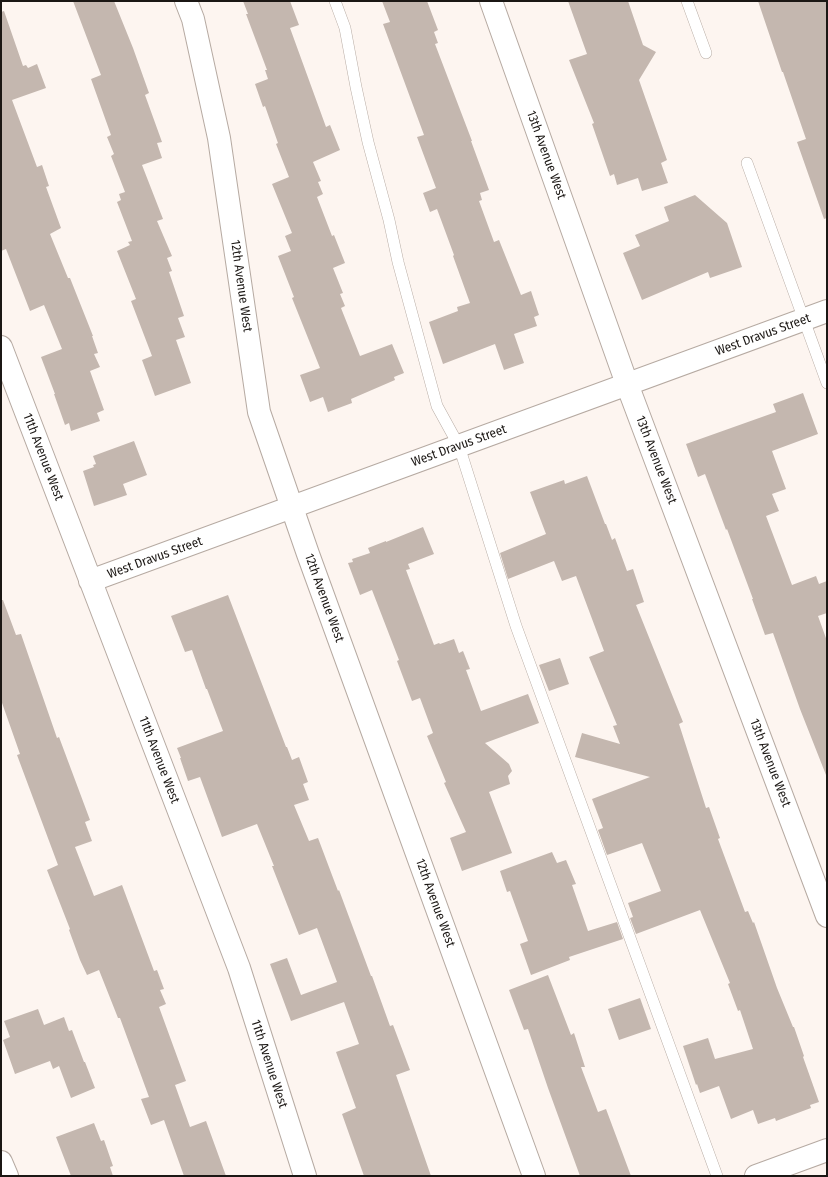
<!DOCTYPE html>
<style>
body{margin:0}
#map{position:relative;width:828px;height:1177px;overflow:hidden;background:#fdf5f0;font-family:"Fira Sans Condensed",sans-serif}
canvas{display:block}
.frame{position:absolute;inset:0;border:2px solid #1b1714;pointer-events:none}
</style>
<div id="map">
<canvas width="828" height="1177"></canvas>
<div class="frame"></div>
</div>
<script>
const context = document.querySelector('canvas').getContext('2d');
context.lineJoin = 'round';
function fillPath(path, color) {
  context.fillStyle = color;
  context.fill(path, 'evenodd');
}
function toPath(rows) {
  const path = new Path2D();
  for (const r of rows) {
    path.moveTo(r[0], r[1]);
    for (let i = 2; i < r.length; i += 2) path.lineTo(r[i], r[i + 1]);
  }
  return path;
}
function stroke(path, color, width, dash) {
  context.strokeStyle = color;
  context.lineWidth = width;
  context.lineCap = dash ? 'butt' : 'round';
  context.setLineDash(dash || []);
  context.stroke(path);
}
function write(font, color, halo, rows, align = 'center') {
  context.font = font + ' "Fira Sans Condensed",sans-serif';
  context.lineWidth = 3;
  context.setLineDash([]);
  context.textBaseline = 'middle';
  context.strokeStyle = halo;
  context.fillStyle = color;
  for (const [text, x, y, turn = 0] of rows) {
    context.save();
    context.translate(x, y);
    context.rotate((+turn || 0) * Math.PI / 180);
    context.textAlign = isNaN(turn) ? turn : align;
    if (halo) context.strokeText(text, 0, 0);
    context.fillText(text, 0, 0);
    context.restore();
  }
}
fillPath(toPath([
 [73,1,114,1,133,48,149,93,145,95,162,142,157,143,162,158,142,165,163,219,157,221,172,256,167,258,172,271,169,272,184,316,178,318,185,337,176,340,191,383,155,396,142,360,152,356,131,301,136,299,117,251,130,245,128,242,132,241,117,202,121,200,119,194,125,192,111,156,114,154,107,137,111,135,91,79,101,75],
 [243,1,290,1,299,25,290,28,326,127,330,125,340,150,313,162,321,181,318,182,323,194,317,197,332,236,334,235,345,263,333,268,343,293,340,294,345,306,341,308,360,356,392,344,404,373,394,377,395,380,351,399,352,403,328,412,323,397,310,402,300,375,320,368,292,298,294,297,278,256,291,251,285,236,292,233,272,184,289,177,276,144,278,143,265,106,263,107,255,84,268,79,265,70,267,70,246,14,248,14],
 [382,1,427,1,438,30,434,32,438,43,435,44,472,141,471,141,489,190,480,193,482,200,479,201,494,242,499,240,521,295,531,291,539,315,534,317,537,326,514,334,524,363,504,370,495,344,443,364,429,322,458,311,457,307,470,303,453,256,454,255,437,209,430,212,423,193,436,188,417,137,424,135,383,24,390,22],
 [568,1,628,1,643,45,656,52,639,80,667,160,661,163,668,183,642,191,638,178,617,185,614,174,610,176,592,124,594,123,569,60,587,54],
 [758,1,827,1,827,218,824,219,797,142,806,139,783,72,782,72],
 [4,11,23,66,26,65,28,68,37,64,46,88,12,100,37,167,42,165,49,186,46,187,61,228,50,234,68,278,70,278,93,336,92,336,98,353,94,354,100,367,90,371,104,410,97,413,100,421,71,431,69,423,65,425,54,394,55,394,41,357,62,349,44,305,30,311,6,249,1,251,1,12],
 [695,195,727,223,742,267,710,278,708,272,642,300,623,253,640,246,635,235,669,221,664,207],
 [803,393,818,434,772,451,786,489,772,494,779,511,766,516,792,585,816,576,819,584,827,581,827,613,818,616,827,641,827,775,826,775,800,709,773,633,765,635,752,599,753,599,727,529,726,530,705,474,698,477,686,444,776,412,773,404],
 [134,441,147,475,123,484,127,495,94,506,83,471,94,467,93,465,96,464,93,456],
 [587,476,605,524,606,524,612,540,615,538,627,571,633,569,644,602,636,605,683,722,679,724,706,808,709,807,720,838,718,839,745,912,748,911,753,923,754,922,777,988,793,1027,794,1027,804,1056,803,1057,819,1102,810,1105,811,1108,776,1121,775,1118,758,1124,753,1110,731,1119,719,1086,700,1093,697,1084,696,1085,683,1046,708,1038,715,1059,753,1049,740,1010,738,1011,728,984,730,983,700,910,636,934,630,918,633,917,628,903,661,891,642,843,607,855,598,830,603,828,592,799,650,777,575,757,582,733,620,744,613,726,617,725,589,657,604,651,576,576,562,581,554,561,508,579,500,553,546,534,530,492,564,480,565,484],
 [423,527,434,554,408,564,410,569,406,570,434,645,439,643,440,644,454,639,459,653,463,651,470,669,466,670,481,711,528,694,539,723,485,743,509,764,512,771,508,776,510,784,489,792,512,853,462,871,450,838,466,832,444,783,446,782,427,736,433,733,420,698,412,701,397,661,399,660,372,590,360,595,348,563,353,562,352,559,370,553,368,548,386,541,386,542],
 [228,595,286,747,287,747,292,760,299,757,308,782,303,784,309,800,294,805,309,841,318,838,338,891,339,890,371,976,372,976,390,1026,393,1025,410,1070,396,1075,431,1176,364,1176,342,1114,356,1108,336,1052,359,1044,344,1002,291,1021,270,964,287,958,301,995,337,982,317,928,299,935,272,866,274,866,257,824,222,837,200,777,188,781,180,758,181,758,177,748,223,731,207,689,206,689,192,650,185,652,171,616],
 [1,600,3,600,16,635,21,634,57,738,59,737,90,820,85,822,92,841,75,847,94,896,122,885,154,971,157,970,164,989,160,990,166,1004,159,1007,186,1081,175,1085,190,1127,206,1121,226,1176,184,1176,164,1120,151,1125,141,1099,149,1097,120,1018,118,1018,99,970,87,975,80,960,69,930,70,929,47,870,58,865,17,755,20,754,1,700],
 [560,658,569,684,549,691,539,665],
 [552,852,557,863,566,860,576,884,572,885,588,931,617,922,623,939,569,957,570,960,531,975,520,944,528,941,510,891,507,892,500,871],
 [548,975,571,1035,574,1033,585,1067,581,1067,598,1112,606,1109,631,1176,580,1176,548,1088,528,1029,524,1030,509,990],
 [640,998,651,1029,619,1040,608,1009],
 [38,1009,44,1025,64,1017,69,1031,72,1030,84,1062,85,1062,95,1088,71,1098,59,1066,53,1069,50,1061,15,1074,3,1040,10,1037,4,1021],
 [94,1123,101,1141,104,1140,113,1166,110,1167,113,1176,71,1176,56,1137]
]), '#c4b7af');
const lane = toPath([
 [335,1,345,28,356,87,368,142,389,220,398,262,437,406,459,446,516,626,717,1176],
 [687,1,706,53],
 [747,163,827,383]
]);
const street = toPath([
 [186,1,193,19,219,138,259,412,308,554,534,1176],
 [491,1,627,384,827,916],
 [1,1162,7,1176],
 [756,1176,827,1150]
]);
const secondary = toPath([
 [1,347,239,968,305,1176],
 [90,581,827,311]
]);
stroke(lane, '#b6aaa2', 12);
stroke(street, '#b6aaa2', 24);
stroke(secondary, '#b6aaa2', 24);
stroke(lane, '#fff', 11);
stroke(street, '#fff', 22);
stroke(secondary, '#fff', 22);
write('13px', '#1b1714', '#fff', [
 ["13th Avenue West",546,155,70],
 ["12th Avenue West",241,286,82],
 ["West Dravus Street",763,335,-20],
 ["West Dravus Street",459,446,-20],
 ["11th Avenue West",43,457,69],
 ["13th Avenue West",656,460,69],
 ["West Dravus Street",155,558,-20],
 ["12th Avenue West",324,598,70],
 ["11th Avenue West",159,760,69],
 ["13th Avenue West",770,763,69],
 ["12th Avenue West",435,903,70],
 ["11th Avenue West",269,1064,72]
]);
</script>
